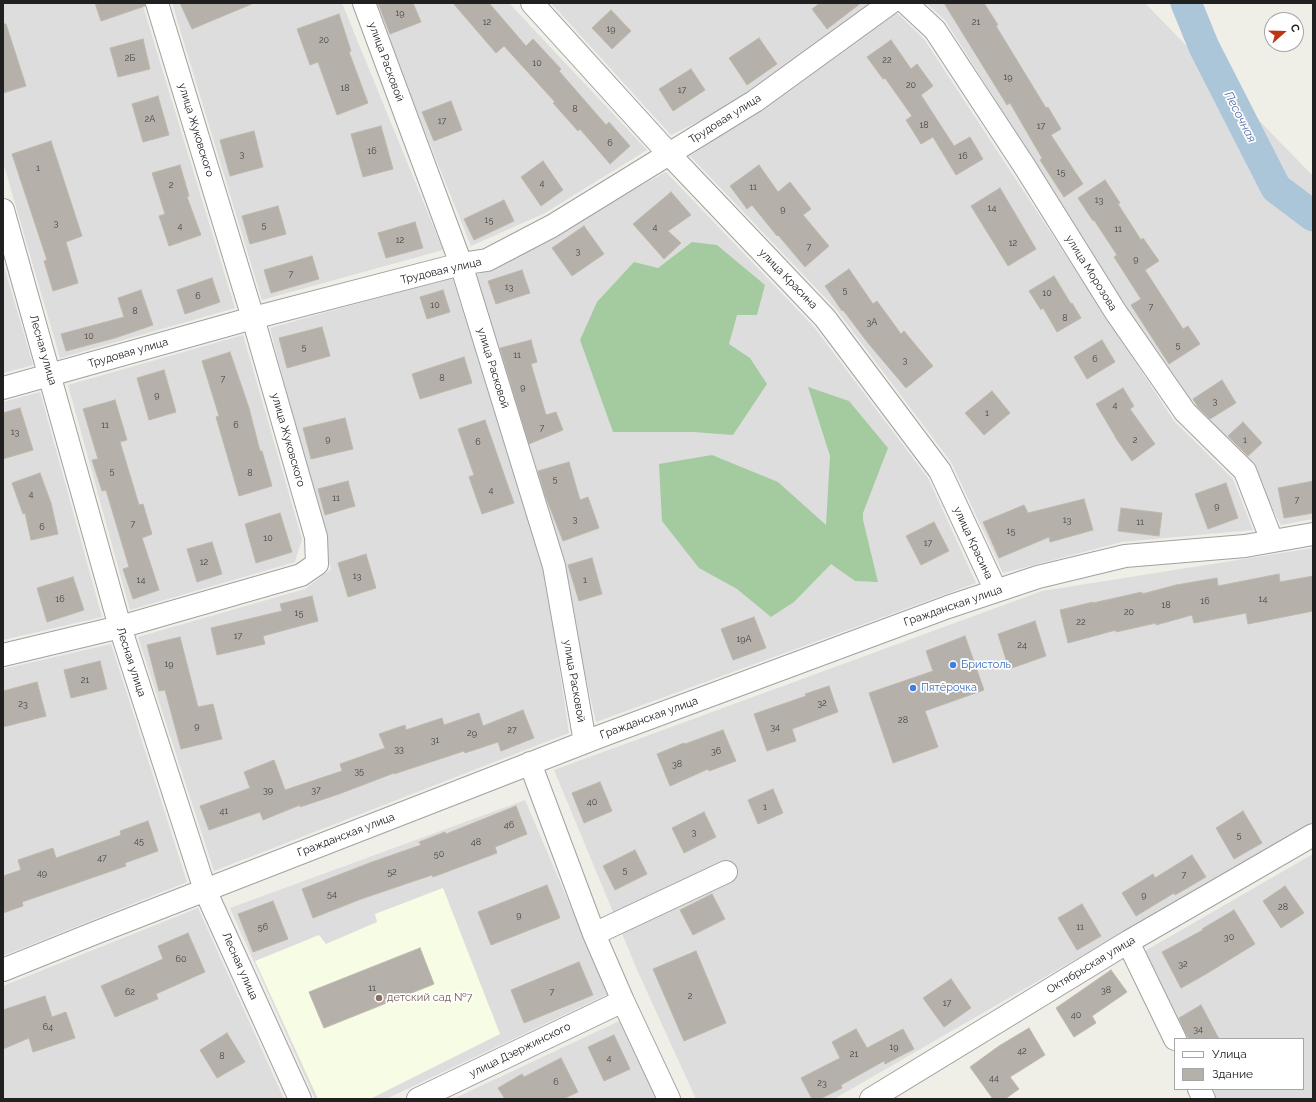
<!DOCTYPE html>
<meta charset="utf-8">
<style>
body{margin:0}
#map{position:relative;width:1316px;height:1102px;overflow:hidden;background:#efeee7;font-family:Raleway,sans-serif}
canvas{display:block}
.frame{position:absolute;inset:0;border:4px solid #202020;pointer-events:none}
.legend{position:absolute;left:1174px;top:1038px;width:130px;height:52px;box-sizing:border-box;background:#fff;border:1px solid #a6a6a6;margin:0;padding:5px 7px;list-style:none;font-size:12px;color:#202020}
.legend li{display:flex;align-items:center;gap:8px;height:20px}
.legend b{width:20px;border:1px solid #a6a6a6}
.north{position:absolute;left:1264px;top:12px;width:40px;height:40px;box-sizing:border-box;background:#fff;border:1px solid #a6a6a6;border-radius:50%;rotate:70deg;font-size:11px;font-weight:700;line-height:16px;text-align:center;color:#202020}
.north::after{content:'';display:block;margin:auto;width:14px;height:18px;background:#bc3514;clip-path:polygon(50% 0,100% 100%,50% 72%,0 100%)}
</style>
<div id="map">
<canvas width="1316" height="1102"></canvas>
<div class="frame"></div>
<ul class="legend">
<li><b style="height:5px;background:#fff"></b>Улица</li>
<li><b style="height:11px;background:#b5b1aa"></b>Здание</li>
</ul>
<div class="north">С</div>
</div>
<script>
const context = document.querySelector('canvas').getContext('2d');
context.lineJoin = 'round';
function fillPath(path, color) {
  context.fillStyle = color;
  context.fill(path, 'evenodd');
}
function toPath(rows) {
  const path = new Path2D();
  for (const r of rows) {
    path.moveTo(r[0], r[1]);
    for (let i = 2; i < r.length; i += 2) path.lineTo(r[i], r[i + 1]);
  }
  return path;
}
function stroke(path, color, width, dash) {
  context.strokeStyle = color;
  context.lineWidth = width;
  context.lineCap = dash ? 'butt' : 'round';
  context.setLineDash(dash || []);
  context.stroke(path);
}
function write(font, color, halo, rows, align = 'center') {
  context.font = font + ' Raleway,sans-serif';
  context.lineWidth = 3.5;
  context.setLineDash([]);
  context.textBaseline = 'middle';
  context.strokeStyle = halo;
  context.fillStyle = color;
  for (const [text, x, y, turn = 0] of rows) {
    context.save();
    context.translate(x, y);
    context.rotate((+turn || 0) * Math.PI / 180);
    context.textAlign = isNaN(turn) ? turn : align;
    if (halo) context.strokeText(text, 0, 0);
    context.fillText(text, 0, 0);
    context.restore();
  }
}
fillPath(toPath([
 [3,3,142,3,235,308,60,358,3,162],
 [172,3,342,3,443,250,262,300],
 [373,3,509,3,647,150,545,213,471,246],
 [551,3,876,3,754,94,671,135],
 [926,3,1145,3,1313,176,1313,519,1281,525,1254,474,1184,400,945,20],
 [894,10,924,39,1174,421,1233,479,1253,530,1122,542,1003,573,951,462,835,308,690,156,793,85],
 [666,172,814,327,928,478,976,583,596,722,559,561,472,278],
 [3,263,33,365,3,373],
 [452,277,544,567,569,733,214,871,138,637,305,589,331,569,270,328],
 [243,335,302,539,295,562,130,610,68,385],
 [40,392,102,617,3,640,3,402],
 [1313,548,1313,822,834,1099,696,1099,638,972,554,770,1042,591],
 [111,644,187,882,3,956,3,669],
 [525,800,608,994,386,1099,315,1099,230,908],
 [1313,854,1313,1099,1211,1099,1206,1089,1303,1089,1303,1039,1184,1039,1145,951],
 [198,908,284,1099,3,1099,3,986],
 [630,1016,666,1099,453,1099]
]), '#dedddd');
fillPath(toPath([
 [443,888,500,1034,370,1099,318,1099,255,961,319,935,326,944,377,922,375,914]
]), '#f7fce4');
fillPath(toPath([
 [692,242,717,245,765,285,757,315,737,315,729,344,750,358,767,384,733,435,693,432,613,432,580,340,597,302,634,262,658,268],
 [808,387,849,401,888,448,863,513,863,520,878,582,855,581,831,564,794,602,771,617,737,589,699,568,662,521,659,464,712,455,778,482,826,525,830,456]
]), '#a4cba0');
stroke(toPath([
 [1186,3,1204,47,1276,188,1313,216]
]), '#acc6d9', 31);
const building = toPath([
 [95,3,145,3,145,6,101,21,95,3],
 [180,3,254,3,192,29,180,3],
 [378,3,413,3,421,22,390,34,378,3],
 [453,3,489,3,526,46,533,39,561,69,559,71,606,125,609,122,630,146,610,164,580,129,578,131,553,103,555,102,504,46,496,53,453,3],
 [820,3,861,3,827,29,812,9,820,3],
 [944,3,984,3,998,25,996,26,1046,108,1048,107,1061,129,1051,135,1083,184,1064,197,1040,160,1042,158,1010,103,1007,105,944,3],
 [611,10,631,31,612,49,592,28,611,10],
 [339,14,351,51,349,52,368,103,337,115,318,62,310,65,297,29,339,14],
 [3,24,6,24,26,86,3,93,3,24],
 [759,38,777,64,747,85,729,58,759,38],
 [143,39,150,69,118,77,110,48,143,39],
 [891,40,911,69,917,64,933,86,921,95,954,146,970,137,983,159,956,175,933,137,921,144,906,120,912,116,885,78,883,79,867,57,891,40],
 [691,69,705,90,673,111,659,89,691,69],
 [158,96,169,135,143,142,132,104,158,96],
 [451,101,462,130,434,141,422,112,451,101],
 [381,126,393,169,363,177,351,134,381,126],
 [254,131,263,167,230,176,220,140,254,131],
 [51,141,82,236,66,242,78,283,53,291,44,261,47,260,12,154,51,141],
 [543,161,563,190,541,206,521,177,543,161],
 [180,165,189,196,187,197,201,235,169,246,159,216,165,214,152,173,180,165],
 [759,165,778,192,790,182,811,209,803,215,829,246,805,267,778,235,777,236,752,205,747,209,730,186,759,165],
 [1105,180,1120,203,1118,204,1141,240,1143,238,1159,261,1145,270,1183,329,1188,326,1200,344,1169,364,1131,305,1141,299,1114,257,1117,255,1094,220,1093,221,1078,198,1105,180],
 [1000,188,1036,249,1008,266,971,206,1000,188],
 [671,192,691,215,668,231,681,243,664,259,633,224,671,192],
 [504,200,514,221,474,240,464,219,504,200],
 [278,206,286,234,250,244,242,216,278,206],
 [415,222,423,248,386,258,378,233,415,222],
 [584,226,604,254,572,276,552,248,584,226],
 [312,256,319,279,271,293,264,270,312,256],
 [849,269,873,304,877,301,901,334,904,331,933,366,906,388,868,343,843,310,842,311,825,286,849,269],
 [522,270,530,293,496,304,488,281,522,270],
 [1054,276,1071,304,1072,303,1081,318,1057,332,1043,308,1041,310,1029,291,1054,276],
 [212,278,220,302,185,314,177,290,212,278],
 [141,290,153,325,115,338,66,351,61,334,124,317,118,298,141,290],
 [443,290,450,312,427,319,420,297,443,290],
 [322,327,330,356,287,368,279,338,322,327],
 [531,340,537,362,531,364,546,415,556,412,563,430,529,444,500,348,531,340],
 [1102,340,1115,362,1087,379,1074,357,1102,340],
 [230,352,249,408,260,451,262,451,272,486,239,496,216,417,219,416,202,361,230,352],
 [464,357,472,383,420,399,412,374,464,357],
 [164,370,176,412,149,420,137,378,164,370],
 [1222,380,1236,403,1210,419,1198,407,1193,399,1222,380],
 [1123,388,1134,406,1130,409,1155,444,1132,461,1115,437,1115,436,1096,404,1123,388],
 [992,391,1010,413,984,435,965,413,992,391],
 [115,400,127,440,120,442,139,505,143,504,152,534,142,538,159,590,133,599,123,569,129,567,106,490,102,491,92,460,98,459,83,409,115,400],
 [20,408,33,450,3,459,3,413,20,408],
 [345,418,353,449,311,459,303,428,345,418],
 [485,420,514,503,482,514,469,477,474,475,458,429,485,420],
 [1243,422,1262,443,1248,456,1228,436,1243,422],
 [569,462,580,500,588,497,599,528,563,541,545,495,538,471,569,462],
 [40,473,51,503,58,534,31,540,25,513,23,514,12,483,40,473],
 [348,481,355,506,325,515,318,489,348,481],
 [1313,481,1313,513,1284,518,1278,488,1313,481],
 [1226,483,1238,518,1208,529,1195,494,1226,483],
 [1084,499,1093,530,1050,542,1049,537,999,558,983,522,1024,505,1028,513,1084,499],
 [1121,508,1162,513,1159,536,1118,531,1121,508],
 [280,513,292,552,256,563,245,524,280,513],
 [934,522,949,551,921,565,906,536,934,522],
 [212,542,222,574,197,582,187,549,212,542],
 [366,554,376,588,348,597,338,563,366,554],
 [592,558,602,594,579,601,568,565,592,558],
 [1279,574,1280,582,1313,576,1313,611,1248,624,1246,613,1194,623,1192,615,1156,625,1156,623,1116,632,1116,630,1068,643,1060,610,1093,602,1093,603,1142,592,1142,594,1176,585,1217,578,1218,586,1279,574],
 [73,577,84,610,47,622,37,588,73,577],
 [312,596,318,621,263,636,265,644,217,655,211,628,282,611,280,604,312,596],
 [754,617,766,648,733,660,721,629,754,617],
 [1035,621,1046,656,1009,669,998,634,1035,621],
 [965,636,984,690,925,711,938,747,893,763,869,693,933,671,926,651,965,636],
 [180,637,198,707,213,704,222,739,181,749,165,690,159,691,147,645,180,637],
 [100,661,107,689,71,698,64,670,100,661],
 [37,682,46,716,3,727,3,691,37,682],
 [829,686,838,712,792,729,796,741,767,751,754,714,806,696,805,694,829,686],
 [523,710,534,738,501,751,498,742,465,753,464,751,394,774,394,773,339,794,300,807,300,805,263,820,260,812,209,830,200,806,250,788,244,772,274,760,285,790,342,771,340,764,385,748,379,734,405,725,406,730,442,718,444,725,479,713,483,726,523,710],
 [723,730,736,761,709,771,708,769,670,786,657,754,684,743,685,744,723,730],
 [600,782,612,811,584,823,572,793,600,782],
 [773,789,783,813,758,824,748,800,773,789],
 [516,806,527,834,495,847,497,853,433,877,432,875,361,899,313,918,302,889,372,862,421,845,419,842,445,832,446,834,516,806],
 [1243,811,1262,843,1234,859,1216,828,1243,811],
 [704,812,716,837,684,853,672,828,704,812],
 [148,821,158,851,125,863,126,866,22,902,23,906,3,913,3,876,21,870,18,860,53,848,56,858,121,835,120,831,148,821],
 [635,850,647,874,615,890,603,866,635,850],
 [1192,855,1206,877,1175,895,1174,893,1136,916,1122,893,1153,874,1155,878,1192,855],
 [547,885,560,918,491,945,478,912,547,885],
 [1285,886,1304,913,1281,928,1263,901,1285,886],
 [712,894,725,919,693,935,680,910,712,894],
 [273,901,288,939,253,952,238,914,273,901],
 [1082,904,1101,936,1077,950,1058,918,1082,904],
 [1234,910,1255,944,1206,974,1181,988,1162,952,1203,930,1202,929,1234,910],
 [188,933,205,972,156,994,158,999,115,1017,101,986,163,959,158,946,188,933],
 [420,948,434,984,324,1028,309,992,420,948],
 [696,951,726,1023,684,1041,653,969,696,951],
 [579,962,593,995,524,1023,511,990,579,962],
 [1111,970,1127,992,1092,1016,1096,1023,1074,1037,1056,1008,1111,970],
 [951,979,971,1008,944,1027,923,998,951,979],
 [45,996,52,1017,66,1012,75,1038,33,1052,29,1038,3,1049,3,1010,45,996],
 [1201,1005,1219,1039,1189,1039,1186,1034,1179,1018,1201,1005],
 [1029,1028,1045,1055,1010,1077,1019,1089,1005,1099,993,1099,970,1067,999,1046,1029,1028],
 [856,1029,867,1048,903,1029,914,1049,885,1064,884,1061,841,1085,842,1088,820,1099,812,1099,801,1078,840,1058,832,1042,856,1029],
 [227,1033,245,1062,217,1078,200,1050,227,1033],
 [614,1035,630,1069,604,1081,588,1047,614,1035],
 [561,1058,578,1092,563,1099,505,1099,498,1088,522,1074,524,1077,561,1058]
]);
fillPath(building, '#b5b1aa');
stroke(building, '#c0b8ab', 1);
const minor = toPath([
 [364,3,461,264,554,566,585,742],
 [532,3,669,154,825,318,940,471,996,591],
 [906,3,935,30,1025,167,1115,311,1185,412,1245,471,1272,541],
 [3,210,120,627,205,890,300,1099],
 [3,388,253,318,461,264,487,260,552,226,755,101,890,3],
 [3,655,120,627,301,575,317,564,316,537,253,318,157,3],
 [530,763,594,934,623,1001,669,1099],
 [594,934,726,872],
 [1128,942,1175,1039],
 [3,970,95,933,601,736,948,607,1038,577,1125,556,1245,546,1313,534],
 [1199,1089,1204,1099],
 [418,1099,623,1001],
 [871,1099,1128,942,1313,835]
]);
stroke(minor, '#a1a1a1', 24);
stroke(minor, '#fff', 22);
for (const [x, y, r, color] of [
 [953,665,4,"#3f7fe0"],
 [913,688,4,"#3f7fe0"],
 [379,998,4,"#8d6e63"]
]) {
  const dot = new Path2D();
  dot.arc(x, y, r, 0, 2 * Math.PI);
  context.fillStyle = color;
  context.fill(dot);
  stroke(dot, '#fff', 1.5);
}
write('9px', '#454442', null, [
 ["19",400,13],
 ["12",487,22],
 ["21",976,22],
 ["19",611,29],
 ["20",324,40],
 ["2Б",130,58],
 ["22",887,60],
 ["10",537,63],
 ["19",1008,77],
 ["20",911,85],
 ["18",345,88],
 ["17",682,90],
 ["8",575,109],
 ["2А",150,119],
 ["17",442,121],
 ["18",924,125],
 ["17",1041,126],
 ["6",610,143],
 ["16",372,151],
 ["3",242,154],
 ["16",963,156],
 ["1",38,168],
 ["15",1061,172],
 ["4",542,183],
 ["2",171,185],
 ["11",753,187],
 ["13",1099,200],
 ["14",992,208],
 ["9",783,209],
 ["15",489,220],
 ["3",56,223],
 ["5",264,225],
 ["4",180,226],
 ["4",655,227],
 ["11",1118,229],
 ["12",400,240],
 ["12",1013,243],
 ["7",809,247],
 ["3",578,251],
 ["9",1136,259],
 ["7",291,274],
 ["13",509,287],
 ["5",845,290],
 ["10",1047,293],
 ["6",198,296],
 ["10",435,305],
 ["7",1151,307],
 ["8",135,311],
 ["8",1065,318],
 ["3А",872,322],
 ["10",89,336],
 ["5",1178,345],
 ["5",304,347],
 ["11",517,355],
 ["6",1095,359],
 ["3",905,360],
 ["8",442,378],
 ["7",223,379],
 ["9",523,387],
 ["9",157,395],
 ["3",1215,401],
 ["4",1115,405],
 ["1",987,413],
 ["11",105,425],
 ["6",236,425],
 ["7",542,428],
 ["13",15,432],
 ["9",328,439],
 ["2",1135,440],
 ["1",1245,440],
 ["6",478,442],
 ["5",112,471],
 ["8",250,473],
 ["5",555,479],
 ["4",491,490],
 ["4",31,494],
 ["11",336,498],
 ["7",1297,500],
 ["9",1217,506],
 ["3",575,519],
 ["13",1067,520],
 ["11",1140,522],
 ["7",133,524],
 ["6",42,527],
 ["15",1011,531],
 ["10",268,538],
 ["17",928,543],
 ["12",204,562],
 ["13",357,576],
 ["14",141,580],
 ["1",585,580],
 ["16",60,599],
 ["14",1263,599],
 ["16",1205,601],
 ["18",1166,605],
 ["20",1129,612],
 ["15",299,613],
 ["22",1081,622],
 ["17",238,636],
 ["19А",744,639],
 ["24",1022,645],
 ["19",169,664],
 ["21",85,680],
 ["32",822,703],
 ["23",23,704],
 ["28",903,720],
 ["9",197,726],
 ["34",775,727],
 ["27",512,730],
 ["29",472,733],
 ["31",435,740],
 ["33",399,749],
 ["36",716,751],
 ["38",677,764],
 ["35",359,771],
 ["39",268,790],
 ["37",316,790],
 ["40",592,802],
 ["1",765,807],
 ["41",224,811],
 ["46",509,825],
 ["3",694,832],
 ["5",1239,835],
 ["45",139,841],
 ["48",476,842],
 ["50",439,854],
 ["47",102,858],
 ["5",625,870],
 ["52",392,872],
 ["49",42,873],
 ["7",1184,875],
 ["54",332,894],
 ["9",1144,895],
 ["28",1283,907],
 ["9",519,915],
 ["56",263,927],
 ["11",1080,927],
 ["30",1229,937],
 ["60",181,959],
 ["32",1183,964],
 ["11",372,988],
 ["38",1106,990],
 ["62",130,992],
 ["7",552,992],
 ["2",690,996],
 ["17",947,1003],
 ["40",1076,1015],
 ["64",48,1027],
 ["34",1198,1029],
 ["19",894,1047],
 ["42",1022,1051],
 ["21",854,1054],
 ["8",222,1056],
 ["4",609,1058],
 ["44",994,1078],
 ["6",556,1082],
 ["23",822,1083]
]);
write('11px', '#202020', '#fff', [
 ["улица Расковой",386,62,70],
 ["Трудовая улица",725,119,-32],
 ["улица Жуковского",196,130,73],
 ["Трудовая улица",441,271,-13],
 ["улица Морозова",1091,273,58],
 ["улица Красина",788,279,46],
 ["Лесная улица",43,350,74],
 ["Трудовая улица",128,353,-16],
 ["улица Расковой",493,368,73],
 ["улица Жуковского",288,440,74],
 ["улица Красина",973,543,65],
 ["Гражданская улица",953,606,-19],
 ["Лесная улица",131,662,72],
 ["улица Расковой",574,681,80],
 ["Гражданская улица",649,718,-20],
 ["Гражданская улица",346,835,-21],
 ["Октябрьская улица",1091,965,-31],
 ["Лесная улица",240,966,66],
 ["улица Дзержинского",520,1050,-26]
]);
write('11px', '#366cbe', '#fff', [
 ["Бристоль",961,665],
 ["Пятёрочка",921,688]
], 'left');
write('11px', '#785e54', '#fff', [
 ["детский сад №7",387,998]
], 'left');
write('italic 12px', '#556ea7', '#fff', [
 ["Песочная",1240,117,63]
]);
</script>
